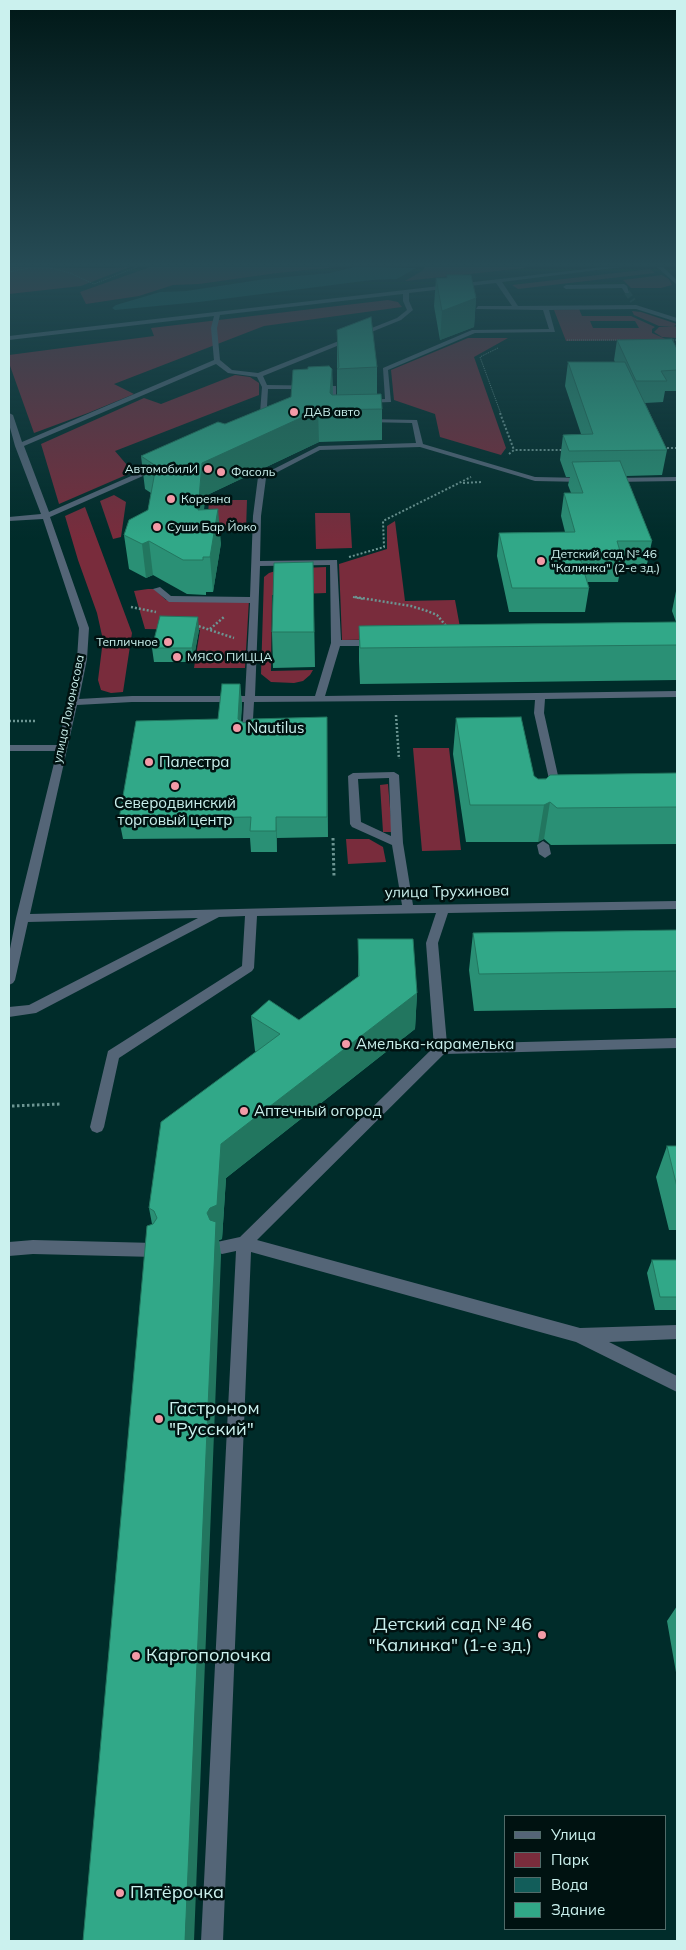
<!DOCTYPE html>
<meta charset="utf-8">
<style>
body{margin:0}
#map{position:relative;width:686px;height:1950px;overflow:hidden;background:#002c2a;font-family:Mulish,sans-serif}
canvas{display:block}
.frame{position:absolute;inset:0;border:10px solid #cbf1ee;pointer-events:none}
.legend{position:absolute;left:504px;top:1815px;width:162px;height:115px;box-sizing:border-box;background:#001211;border:1px solid #516b69;margin:0;padding:6px 9px;list-style:none;font-size:15px;color:#cbf1ee}
.legend li{display:flex;align-items:center;gap:10px;height:25px}
.legend b{width:25px;border:1px solid #516b69}
</style>
<div id="map">
<canvas width="686" height="1950"></canvas>
<div class="frame"></div>
<ul class="legend">
<li><b style="height:6px;background:#546577"></b>Улица</li>
<li><b style="height:14px;background:#792c3c"></b>Парк</li>
<li><b style="height:14px;background:#125d5a"></b>Вода</li>
<li><b style="height:14px;background:#31a888"></b>Здание</li>
</ul>
</div>
<script>
const context = document.querySelector('canvas').getContext('2d');
context.lineJoin = 'round';
function fillPath(path, color) {
  context.fillStyle = color;
  context.fill(path, 'evenodd');
}
function toPath(rows) {
  const path = new Path2D();
  for (const r of rows) {
    path.moveTo(r[0], r[1]);
    for (let i = 2; i < r.length; i += 2) path.lineTo(r[i], r[i + 1]);
  }
  return path;
}
function stroke(path, color, width, dash) {
  context.strokeStyle = color;
  context.lineWidth = width;
  context.lineCap = dash ? 'butt' : 'round';
  context.setLineDash(dash || []);
  context.stroke(path);
}
function write(font, color, halo, rows, align = 'center') {
  context.font = font + ' Mulish,sans-serif';
  context.lineWidth = 5;
  context.setLineDash([]);
  context.textBaseline = 'middle';
  context.strokeStyle = halo;
  context.fillStyle = color;
  for (const [text, x, y, turn = 0] of rows) {
    context.save();
    context.translate(x, y);
    context.rotate((+turn || 0) * Math.PI / 180);
    context.textAlign = isNaN(turn) ? turn : align;
    if (halo) context.strokeText(text, 0, 0);
    context.fillText(text, 0, 0);
    context.restore();
  }
}
fillPath(toPath([
 [9,267,108,268,130,267,81,286,9,294],
 [150,267,337,267,277,273,199,284,173,285,139,296,86,304,80,292],
 [425,267,524,267,525,268,405,281,422,271],
 [650,269,655,273,518,289,512,285],
 [662,275,669,279,672,285,661,288,631,288,623,280],
 [388,300,398,302,402,307,264,326,114,384,134,394,88,413,34,433,9,363,9,355,154,336,151,328],
 [579,309,582,316,631,316,655,327,652,329,652,333,668,340,566,341,554,310],
 [590,321,635,321,639,328,593,328],
 [632,311,641,312,677,324,674,326,659,326,634,315],
 [673,326,677,327,677,338,662,337,654,332,659,327],
 [468,338,508,338,474,357,506,448,501,455,440,437,435,414,394,400,391,370],
 [235,375,250,377,259,383,259,395,115,451,133,472,59,504,41,444,144,398,161,404],
 [114,495,126,502,121,537,113,539,100,501],
 [209,500,247,500,246,530,207,531],
 [85,507,132,633,123,692,111,693,101,690,98,680,103,640,97,613,78,560,65,516],
 [315,513,350,513,352,548,316,549],
 [395,521,405,601,455,600,462,638,342,640,339,564,387,549,387,526],
 [326,567,326,593,272,595,271,671,313,670,310,675,303,681,294,683,271,682,261,674,264,577,269,573,282,569],
 [148,589,154,589,166,600,249,600,245,668,194,668,200,630,145,629,134,591],
 [413,748,449,748,461,850,422,851],
 [388,784,392,832,383,832,380,785],
 [346,839,369,839,383,847,386,862,348,864]
]), '#792c3c');
fillPath(toPath([
 [355,267,416,268,397,279,372,280,199,302,115,310,112,308,116,305,160,292,186,291,265,279,329,273]
]), '#125d5a');
stroke(toPath([
 [627,292,633,301]
]), '#1e4a47', 6, [6, 3]);
stroke(toPath([
 [9,272,29,268,51,268,70,273,94,284,137,267],
 [567,340,620,340],
 [669,340,677,340],
 [498,348,480,357,501,414]
]), '#6c9592', 1, [1, 1]);
stroke(toPath([
 [500,413,514,450],
 [663,448,677,448],
 [509,454,514,450,564,450],
 [463,483,482,482],
 [349,557,384,547,383,521,471,477],
 [353,597,363,599]
]), '#6c9592', 2, [2, 2]);
stroke(toPath([
 [355,597,411,606,427,611,437,615,447,627],
 [131,607,156,612],
 [195,625,234,638],
 [210,629,224,617],
 [396,715,399,759],
 [9,721,35,721]
]), '#6c9592', 2.5, [2, 2]);
stroke(toPath([
 [333,838,334,877],
 [12,1106,60,1104]
]), '#6c9592', 3, [2.5, 2.5]);
fillPath(toPath([
 [603,267,622,267,502,282,518,306,636,305,677,318,677,322,636,309,549,310,555,332,475,333,388,370,391,402,364,403,363,402,366,400,385,399,383,368,472,330,549,329,543,310,476,309,478,306,512,306,496,283,409,293,409,301,413,310,401,320,263,376,267,385,336,386,336,398,331,397,331,389,268,389,266,424,259,426,262,387,257,377,228,373,216,364,24,446,49,512,154,466,161,468,50,517,89,628,87,659,79,699,132,696,245,696,250,603,169,602,153,589,160,587,171,596,250,597,253,516,258,477,319,446,416,443,412,423,365,422,365,420,367,419,417,420,423,444,535,477,585,478,589,480,585,482,535,481,420,447,320,450,266,478,261,516,260,561,337,560,341,640,375,640,380,643,375,646,340,646,325,696,677,691,677,697,545,699,544,713,561,789,554,794,549,791,551,788,534,713,535,700,254,702,252,736,247,739,242,736,244,702,132,702,77,705,30,914,402,905,392,845,352,827,350,824,348,776,353,773,394,772,399,775,403,843,413,905,677,901,677,909,448,913,438,943,447,1044,677,1038,677,1048,444,1054,257,1240,580,1328,677,1325,677,1339,609,1342,677,1376,677,1392,576,1342,251,1252,223,1941,201,1941,236,1251,222,1254,217,1252,214,1247,217,1242,240,1237,434,1047,426,943,436,913,257,916,254,968,252,971,119,1058,104,1127,102,1131,97,1133,92,1131,90,1127,108,1051,242,966,245,916,219,917,36,1013,9,1017,9,1007,29,1005,198,918,28,922,15,980,13,983,9,985,9,954,16,918,57,751,9,751,9,745,58,745,77,659,79,628,43,519,9,521,9,517,41,514,15,446,9,424,9,413,13,415,22,442,214,360,211,328,214,316,9,340,9,336,603,267],
 [403,294,403,301,407,310,397,318,258,373,232,370,220,360,217,328,220,315,403,294],
 [330,565,331,643,315,696,255,696,260,566,330,565],
 [389,778,391,836,361,822,358,779,389,778],
 [657,267,663,267,677,280,677,285,657,267],
 [624,284,627,286,629,293,625,293,622,288,566,289,563,287,566,285,624,284],
 [677,477,677,481,612,482,608,480,612,478,677,477],
 [543,841,549,845,551,854,545,858,539,854,537,845,543,841],
 [33,1240,155,1243,160,1245,163,1250,160,1255,155,1257,33,1254,9,1256,9,1242,33,1240]
]), '#546577');
fillPath(toPath([
 [447,275,476,298,474,327,440,340,434,306,436,278,447,278],
 [337,330,377,367,377,394,382,409,382,440,319,442,205,496,204,510,221,543,213,592,206,592,206,595,187,594,153,575,146,578,129,569,124,535,148,510,151,493,145,489,141,456,225,424,291,397,332,369,333,395,337,395],
 [617,340,677,370,677,391,665,391,663,402,645,403,667,450,662,475,626,476,652,541,647,564,621,565,618,582,587,582,589,588,585,612,509,612,497,556,499,533,565,532,561,516,564,493,571,493,568,485,570,477,566,477,560,460,563,435,581,434,565,386,568,362,615,362,614,360],
 [313,562,315,667,273,668,272,632],
 [677,586,677,680,360,684,359,661,359,626,676,622,672,611],
 [199,630,193,662,154,662,152,648],
 [240,684,242,704,241,721,244,723,327,717,328,837,277,838,277,852,251,852,250,838,123,839,119,819,218,719],
 [456,718,534,776,538,779,677,773,677,844,551,845,544,839,538,842,466,842,453,754],
 [677,930,677,1008,474,1011,469,970,473,933],
 [358,939,417,993,415,1029,226,1178,222,1239,219,1240,221,1256,152,1224,149,1208,256,1052,255,1051,251,1016,299,1020,358,977],
 [667,1146,677,1146,677,1230,669,1230,656,1177],
 [652,1260,677,1260,677,1310,655,1310,647,1273],
 [677,1606,677,1678,667,1621]
]), '#2a9075');
fillPath(toPath([
 [476,298,474,327,440,340,442,311],
 [332,369,333,399,330,393],
 [318,410,319,442,205,496,201,543,198,510,202,463],
 [218,509,221,543,213,592,210,557],
 [149,541,153,575,146,578,142,544],
 [198,617,199,630,193,662,192,648],
 [240,684,242,704,239,739,238,719],
 [550,802,544,839,538,842,544,805],
 [276,817,277,838,277,852,276,831],
 [417,993,415,1029,226,1178,222,1239,219,1240,221,1256,194,1941,185,1941,207,1213,221,1144]
]), '#22765f');
const building = toPath([
 [447,275,471,275,476,298,442,311,436,278,447,278,447,275],
 [371,317,377,367,337,369,339,367,337,330,371,317],
 [672,339,677,349,677,370,661,371,667,381,636,381,617,340,672,339],
 [568,362,625,362,667,450,569,451,563,435,593,434,568,362],
 [329,366,332,369,330,393,332,395,381,394,382,409,318,410,202,463,198,510,218,509,210,557,203,557,203,560,183,560,149,541,142,544,124,535,129,520,148,510,156,466,141,456,218,422,225,424,291,397,293,370,308,369,308,367,329,366],
 [620,461,652,541,617,541,622,558,580,558,589,588,512,588,499,533,575,532,564,493,583,493,572,462,620,461],
 [313,562,314,632,272,632,274,563,313,562],
 [160,616,198,617,192,648,152,648,160,616],
 [677,622,677,645,360,648,359,626,677,622],
 [222,684,240,684,238,719,244,723,252,719,327,717,327,817,276,817,276,831,250,831,251,817,119,819,136,721,218,719,222,684],
 [521,717,534,776,538,779,546,779,550,775,677,773,677,807,557,808,550,802,544,805,470,805,456,718,521,717],
 [677,930,677,971,479,974,473,933,677,930],
 [358,939,413,939,417,993,221,1144,217,1205,210,1208,207,1213,210,1220,216,1222,185,1941,83,1941,147,1226,153,1224,157,1218,154,1211,149,1208,161,1122,280,1034,251,1016,269,1000,299,1020,359,976,358,939],
 [667,1146,677,1146,677,1187,667,1146],
 [652,1260,677,1260,677,1297,660,1297,652,1260]
]);
fillPath(building, '#31a888');
stroke(building, '#22765f', 1);
const sky = context.createLinearGradient(0, 0, 0, 540);
sky.addColorStop(0, '#001817');
sky.addColorStop(0.49, '#264b55');
sky.addColorStop(1, '#264b5500');
context.fillStyle = sky;
context.fillRect(0, 0, 686, 540);
for (const [x, y, r, color] of [
 [294,412,5,"#f39aa7"],
 [208,469,5,"#f39aa7"],
 [221,472,5,"#f39aa7"],
 [171,499,5,"#f39aa7"],
 [157,527,5,"#f39aa7"],
 [541,561,5,"#f39aa7"],
 [168,642,5,"#f39aa7"],
 [177,657,5,"#f39aa7"],
 [237,728,5,"#f39aa7"],
 [149,762,5,"#f39aa7"],
 [175,786,5,"#f39aa7"],
 [346,1044,5,"#f39aa7"],
 [244,1111,5,"#f39aa7"],
 [159,1419,5,"#f39aa7"],
 [542,1635,5,"#f39aa7"],
 [136,1656,5,"#f39aa7"],
 [120,1893,5,"#f39aa7"]
]) {
  const dot = new Path2D();
  dot.arc(x, y, r, 0, 2 * Math.PI);
  context.fillStyle = color;
  context.fill(dot);
  stroke(dot, '#001211', 2);
}
write('12px', '#cbf1ee', '#001211', [
 ["ДАВ авто",304,412],
 ["АвтомобилИ",198,469,"right"],
 ["Фасоль",231,472],
 ["Кореяна",181,499],
 ["Суши Бар Йоко",167,527],
 ["Детский сад № 46",551,554],
 ["\"Калинка\" (2-е зд.)",551,568],
 ["Тепличное",158,642,"right"],
 ["МЯСО ПИЦЦА",187,657]
], 'left');
write('12px', '#cbf1ee', '#001211', [
 ["улица Ломоносова",69,709,-78]
]);
write('15px', '#cbf1ee', '#001211', [
 ["Nautilus",247,728],
 ["Палестра",159,762],
 ["Северодвинский",175,803,"center"],
 ["торговый центр",175,820,"center"],
 ["Амелька-карамелька",356,1044],
 ["Аптечный огород",254,1111]
], 'left');
write('15px', '#cbf1ee', '#001211', [
 ["улица Трухинова",447,892,-1]
]);
write('18px', '#cbf1ee', '#001211', [
 ["Гастроном",169,1409],
 ["\"Русский\"",169,1430],
 ["Детский сад № 46",532,1625,"right"],
 ["\"Калинка\" (1-е зд.)",532,1646,"right"],
 ["Каргополочка",146,1656],
 ["Пятёрочка",130,1893]
], 'left');
</script>
